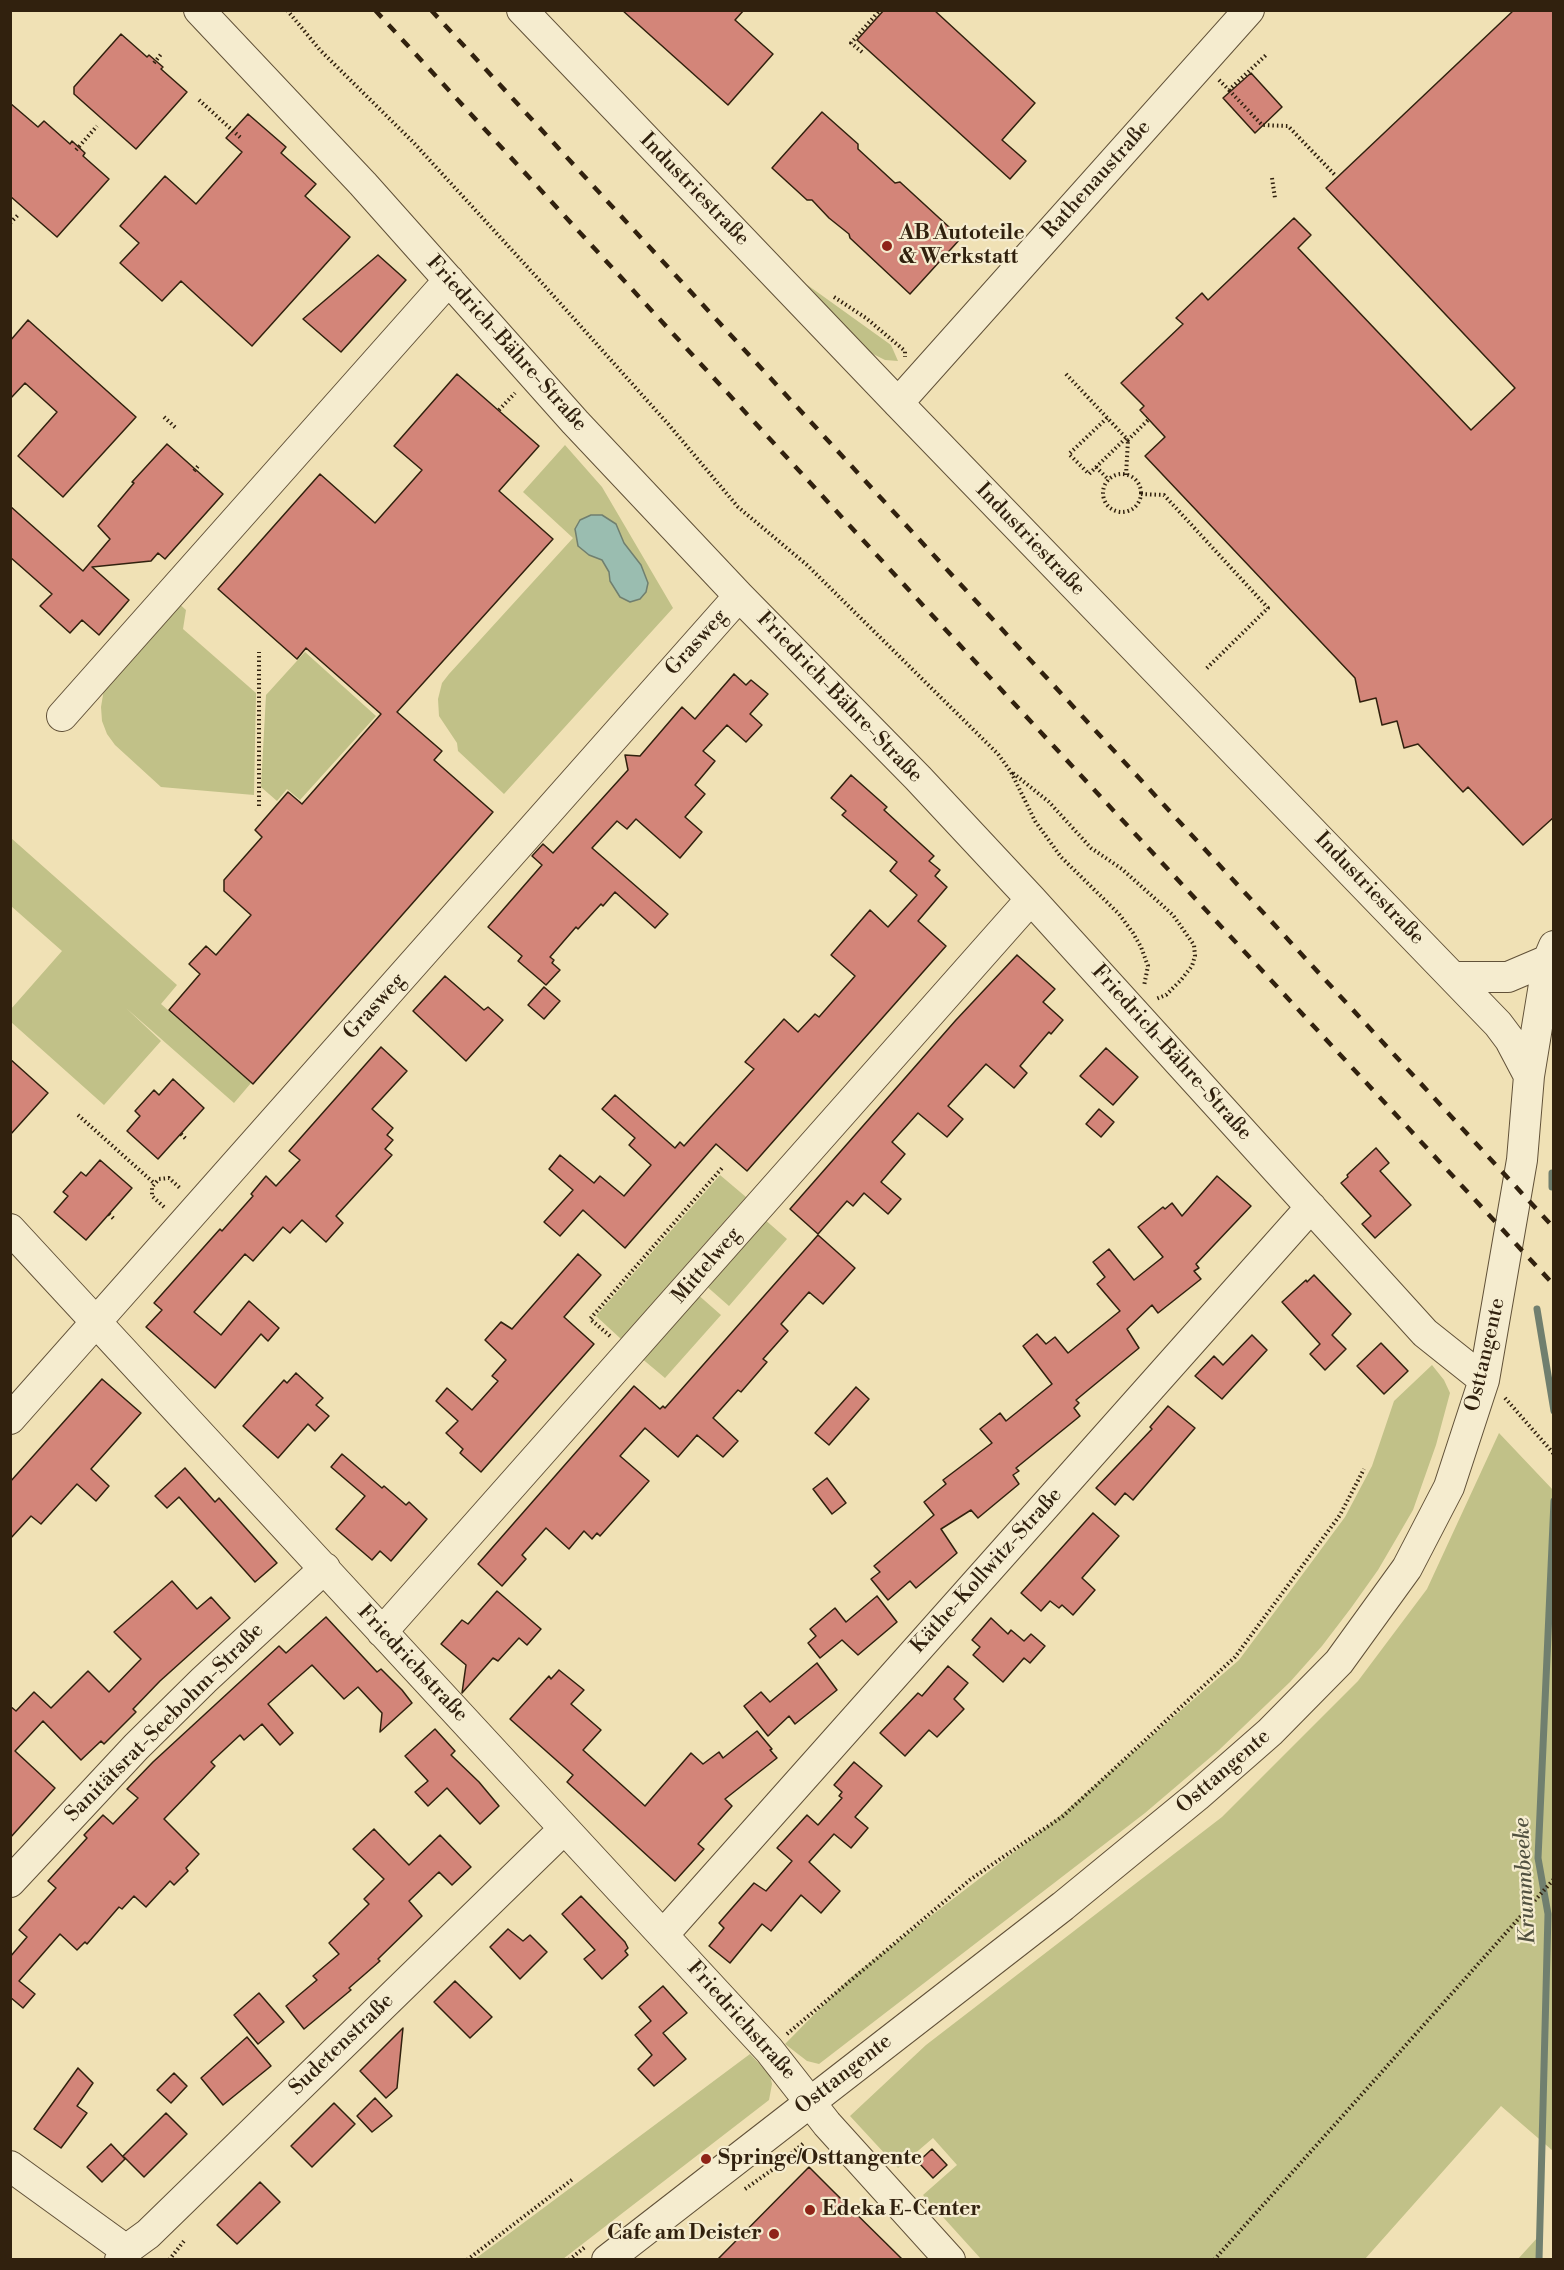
<!DOCTYPE html>
<meta charset="utf-8">
<style>
body{margin:0}
#map{position:relative;width:1564px;height:2270px;overflow:hidden;background:#f0e1b5;font-family:"Libre Bodoni",serif}
canvas{display:block}
.frame{position:absolute;inset:0;border:12px solid #31210e;pointer-events:none}
</style>
<div id="map">
<canvas width="1564" height="2270"></canvas>
<div class="frame"></div>
</div>
<script>
const context = document.querySelector('canvas').getContext('2d');
context.lineJoin = 'round';
function fillPath(path, color) {
  context.fillStyle = color;
  context.fill(path, 'evenodd');
}
function toPath(rows) {
  const path = new Path2D();
  for (const r of rows) {
    if (r.length === 3) {
      path.moveTo(r[0] + r[2], r[1]);
      path.arc(r[0], r[1], r[2], 0, 2 * Math.PI);
      continue;
    }
    path.moveTo(r[0], r[1]);
    for (let i = 2; i < r.length; i += 2) path.lineTo(r[i], r[i + 1]);
  }
  return path;
}
function stroke(path, color, width, dash) {
  context.strokeStyle = color;
  context.lineWidth = width;
  context.lineCap = dash ? 'butt' : 'round';
  context.setLineDash(dash || []);
  context.stroke(path);
}
function write(font, color, halo, rows, align = 'center') {
  context.font = font + ' "Libre Bodoni",serif';
  context.lineWidth = 4.5;
  context.setLineDash([]);
  context.textBaseline = 'middle';
  context.strokeStyle = halo;
  context.fillStyle = color;
  for (const [text, x, y, turn = 0] of rows) {
    context.save();
    context.translate(x, y);
    context.rotate((+turn || 0) * Math.PI / 180);
    context.textAlign = isNaN(turn) ? turn : align;
    if (halo) context.strokeText(text, 0, 0);
    context.fillText(text, 0, 0);
    context.restore();
  }
}
fillPath(toPath([
 [806,284,891,345,898,361,885,360,869,352],
 [565,445,602,487,673,608,504,794,458,751,457,743,439,716,438,699,442,683,449,674,573,538,523,492],
 [176,601,186,610,183,629,256,693,254,795,161,787,115,745,107,734,102,721,101,707,105,683],
 [305,652,376,716,300,800,287,789,277,801,261,787,266,695],
 [11,838,177,985,161,1004,251,1083,234,1103,126,1008,161,1041,104,1105,11,1022,11,1009,62,951,11,906],
 [720,1175,746,1197,621,1339,596,1316],
 [763,1218,787,1239,729,1306,704,1284],
 [696,1293,721,1315,665,1378,640,1357],
 [1432,1365,1444,1380,1450,1393,1436,1445,1413,1510,1378,1570,1351,1608,1322,1646,1290,1682,1219,1750,1145,1813,819,2064,807,2061,785,2044,850,1978,1048,1826,1239,1660,1345,1517,1372,1466,1394,1401],
 [1499,1433,1553,1490,1553,2151,1501,2106,1365,2259,981,2259,923,2195,957,2165,933,2138,898,2168,850,2116,926,2045,1222,1817,1358,1681,1427,1589],
 [750,2054,770,2075,772,2084,769,2100,563,2259,475,2259],
 [1538,2237,1537,2259,1518,2259]
]), '#c1c188');
const water = toPath([
 [591,515,602,515,616,524,624,543,641,565,648,583,646,592,640,599,630,602,620,597,610,581,609,572,602,560,589,555,578,546,575,529,580,520,591,515]
]);
fillPath(water, '#9abdb0');
stroke(water, '#707f6f', 1.5);
stroke(toPath([
 [1552,1173,1552,1187],
 [1537,1309,1554,1411],
 [1539,2260,1548,1914,1538,1858,1554,1501]
]), '#707f6f', 7);
const building = toPath([
 [622,10,744,10,735,20,773,54,728,105,622,10],
 [884,10,934,10,1035,103,1002,140,1026,161,1010,179,857,40,884,10],
 [1514,10,1554,10,1554,817,1523,845,1468,787,1463,792,1418,744,1404,748,1397,721,1382,725,1376,698,1360,702,1355,678,1145,456,1165,437,1140,410,1144,406,1121,383,1183,324,1176,318,1202,293,1208,300,1294,218,1311,235,1298,248,1471,430,1515,388,1326,188,1514,10],
 [121,34,147,57,149,55,163,67,161,69,187,92,136,149,74,94,74,87,121,34],
 [1251,73,1282,107,1255,133,1223,98,1251,73],
 [10,103,38,127,44,121,70,144,72,141,85,153,83,156,109,179,57,237,10,196,10,103],
 [822,112,858,144,858,149,895,183,900,182,961,238,910,294,850,238,849,234,829,218,812,200,807,200,772,168,822,112],
 [248,114,286,147,281,153,316,184,305,196,350,237,252,346,181,281,162,301,120,263,139,243,120,226,165,176,196,204,242,152,226,138,248,114],
 [378,255,406,280,341,352,303,319,378,255],
 [28,320,136,417,63,497,18,456,57,412,25,383,10,399,10,341,28,320],
 [457,374,539,446,499,491,553,539,397,712,442,751,434,760,493,812,253,1084,169,1010,200,974,189,964,206,946,216,955,251,915,224,891,224,880,262,837,255,830,288,792,302,804,381,714,306,648,297,659,218,589,320,474,375,523,422,470,394,446,457,374],
 [167,444,223,494,165,559,158,553,151,561,92,567,129,600,99,635,82,620,70,633,40,606,52,594,10,557,10,506,83,571,110,539,98,526,134,483,132,482,167,444],
 [734,674,746,685,751,680,768,694,750,714,762,725,746,742,727,725,703,751,715,761,695,785,705,794,685,817,702,832,680,858,636,819,627,829,617,821,592,848,668,914,655,928,615,892,603,906,601,904,578,929,576,927,550,957,554,960,552,963,560,970,546,985,518,961,522,956,488,927,542,865,532,856,543,844,553,853,628,770,625,755,640,756,682,707,695,719,734,674],
 [851,775,887,807,884,810,934,856,929,861,940,870,935,876,947,887,918,921,946,946,747,1171,716,1144,625,1248,583,1210,560,1236,544,1222,573,1190,549,1169,560,1155,594,1183,600,1176,624,1196,651,1165,629,1145,635,1138,602,1109,615,1095,675,1148,680,1142,684,1146,754,1069,745,1062,784,1019,798,1032,815,1014,819,1017,855,976,831,955,870,910,888,927,917,895,890,871,897,862,842,815,846,811,831,798,851,775],
 [1017,955,1055,989,1043,1002,1063,1020,1051,1034,1049,1032,1020,1066,1027,1073,1014,1088,986,1064,948,1106,963,1119,947,1137,918,1113,892,1142,905,1154,881,1182,901,1199,888,1214,864,1193,853,1206,847,1201,818,1234,790,1209,956,1020,1017,955],
 [445,976,484,1010,488,1007,503,1020,466,1061,413,1011,445,976],
 [544,987,560,1001,544,1019,528,1005,544,987],
 [381,1047,407,1071,372,1109,393,1128,387,1135,393,1140,385,1149,392,1155,336,1216,343,1223,326,1242,302,1220,290,1233,283,1227,253,1261,245,1254,194,1312,221,1335,249,1301,279,1328,268,1341,261,1334,215,1388,146,1327,162,1310,154,1303,220,1229,222,1231,253,1196,251,1194,266,1176,276,1186,300,1160,289,1151,381,1047],
 [1106,1048,1138,1077,1113,1105,1080,1076,1106,1048],
 [10,1059,48,1093,10,1135,10,1059],
 [173,1079,204,1108,158,1159,127,1131,140,1116,135,1111,154,1090,159,1095,173,1079],
 [1099,1109,1114,1122,1101,1137,1086,1124,1099,1109],
 [1376,1148,1389,1163,1380,1171,1411,1205,1375,1238,1362,1224,1371,1216,1341,1183,1348,1177,1347,1175,1376,1148],
 [100,1160,132,1188,86,1240,54,1212,68,1196,63,1192,81,1172,86,1176,100,1160],
 [1217,1176,1251,1206,1196,1264,1199,1268,1194,1271,1201,1279,1158,1313,1152,1305,1127,1329,1139,1348,1076,1400,1079,1403,1074,1408,1080,1416,1016,1468,1019,1471,1013,1475,1019,1484,978,1518,971,1510,941,1529,957,1553,916,1588,910,1581,888,1600,871,1579,880,1572,874,1566,934,1515,924,1502,946,1484,943,1480,992,1443,980,1429,1000,1413,1006,1421,1052,1384,1023,1346,1037,1334,1046,1344,1055,1337,1068,1353,1120,1311,1097,1284,1105,1277,1093,1262,1109,1249,1134,1280,1163,1257,1138,1227,1163,1207,1165,1209,1172,1203,1182,1216,1217,1176],
 [818,1235,855,1268,823,1304,809,1292,781,1324,788,1331,763,1359,767,1362,741,1392,738,1390,713,1418,738,1441,723,1457,697,1435,678,1457,645,1428,620,1456,649,1481,600,1536,597,1533,592,1539,584,1531,569,1549,546,1528,522,1555,526,1559,502,1586,478,1564,634,1386,660,1409,663,1406,665,1408,818,1235],
 [578,1254,601,1275,564,1317,594,1344,481,1472,460,1453,463,1449,446,1433,458,1421,436,1401,447,1388,472,1410,498,1381,492,1376,506,1360,485,1340,501,1322,512,1329,578,1254],
 [1314,1275,1351,1314,1332,1335,1346,1349,1325,1370,1310,1354,1320,1344,1282,1302,1306,1280,1307,1282,1314,1275],
 [1252,1335,1267,1350,1222,1399,1195,1376,1214,1356,1223,1365,1252,1335],
 [1381,1343,1408,1371,1384,1394,1357,1366,1381,1343],
 [296,1373,323,1398,316,1405,329,1416,315,1431,308,1424,278,1458,243,1426,284,1380,287,1383,296,1373],
 [102,1379,141,1413,91,1469,109,1486,96,1501,77,1484,41,1524,31,1516,10,1539,10,1482,102,1379],
 [856,1387,869,1399,829,1445,815,1433,856,1387],
 [1168,1406,1195,1428,1133,1500,1125,1493,1115,1505,1096,1488,1152,1429,1150,1427,1168,1406],
 [342,1454,382,1488,384,1486,406,1505,409,1502,427,1519,391,1561,380,1551,372,1560,336,1529,365,1496,331,1467,342,1454],
 [185,1468,215,1502,219,1498,277,1563,255,1582,179,1497,167,1508,155,1496,185,1468],
 [827,1478,846,1503,832,1514,813,1489,827,1478],
 [1093,1513,1119,1536,1082,1578,1095,1590,1073,1615,1062,1605,1059,1608,1050,1601,1041,1611,1021,1593,1093,1513],
 [172,1581,197,1609,211,1597,230,1618,160,1681,133,1709,136,1712,104,1744,101,1741,81,1760,43,1721,15,1751,55,1788,10,1838,10,1706,16,1711,34,1692,51,1708,88,1671,109,1692,141,1659,114,1632,172,1581],
 [497,1591,541,1629,527,1645,519,1638,498,1661,493,1658,462,1693,466,1665,441,1644,462,1620,468,1624,497,1591],
 [877,1596,897,1622,858,1655,842,1640,820,1658,808,1643,816,1636,810,1629,835,1608,846,1622,877,1596],
 [326,1617,377,1672,381,1669,402,1690,412,1703,380,1732,382,1713,358,1687,344,1699,312,1665,268,1704,293,1733,280,1745,262,1724,244,1740,240,1735,211,1762,215,1766,164,1819,199,1854,186,1868,188,1871,174,1885,170,1881,146,1907,134,1896,122,1909,119,1907,87,1944,85,1942,77,1950,60,1934,19,1981,35,1994,23,2008,10,1997,10,1957,27,1937,19,1930,56,1888,48,1881,87,1838,84,1835,103,1815,113,1824,138,1798,127,1789,153,1762,279,1646,286,1653,326,1617],
 [991,1618,1008,1634,1011,1630,1024,1641,1031,1634,1045,1646,1030,1663,1024,1658,1003,1682,973,1655,980,1647,972,1640,991,1618],
 [817,1663,837,1690,795,1724,789,1716,768,1736,744,1706,761,1692,770,1702,817,1663],
 [948,1666,968,1683,954,1699,964,1709,937,1737,929,1730,905,1756,880,1733,918,1693,922,1696,948,1666],
 [559,1670,584,1690,571,1704,601,1730,583,1750,645,1806,691,1753,703,1764,719,1752,723,1758,757,1731,772,1749,770,1750,777,1758,725,1799,732,1806,698,1844,704,1849,675,1881,567,1782,573,1775,510,1719,549,1676,551,1679,559,1670],
 [435,1729,455,1751,451,1755,479,1782,499,1806,480,1824,447,1788,428,1806,415,1792,428,1781,405,1756,435,1729],
 [854,1762,882,1786,855,1817,868,1828,851,1848,834,1834,809,1862,840,1891,821,1913,801,1895,771,1931,762,1924,730,1963,709,1946,724,1928,719,1923,754,1883,766,1891,792,1861,777,1848,807,1815,818,1825,842,1798,839,1796,842,1792,834,1785,854,1762],
 [374,1829,409,1865,440,1835,471,1867,452,1885,439,1872,409,1901,422,1916,378,1959,380,1961,349,1988,351,1990,304,2029,286,2006,317,1980,313,1976,339,1954,329,1943,369,1904,364,1899,384,1879,353,1849,374,1829],
 [581,1896,625,1942,628,1948,625,1951,628,1955,602,1979,584,1959,595,1950,562,1914,581,1896],
 [508,1929,523,1941,530,1935,547,1952,520,1979,490,1947,508,1929],
 [455,1981,492,2017,470,2038,434,2002,455,1981],
 [663,1986,687,2013,663,2033,686,2059,654,2086,638,2069,652,2055,635,2035,651,2021,639,2007,663,1986],
 [259,1993,284,2022,258,2044,234,2015,259,1993],
 [403,2028,397,2088,386,2098,360,2071,403,2028],
 [247,2037,271,2066,223,2105,201,2078,247,2037],
 [78,2068,93,2083,77,2106,87,2113,61,2148,34,2129,78,2068],
 [174,2073,187,2086,171,2103,157,2090,174,2073],
 [375,2098,392,2116,372,2132,357,2116,375,2098],
 [334,2103,355,2124,312,2167,291,2146,334,2103],
 [166,2113,187,2134,144,2177,123,2156,166,2113],
 [111,2144,125,2159,102,2182,87,2167,111,2144],
 [932,2149,947,2165,933,2178,918,2162,932,2149],
 [809,2167,833,2191,902,2259,718,2259,809,2167],
 [260,2182,280,2202,237,2244,217,2225,260,2182]
]);
fillPath(building, '#d38579');
stroke(building, '#31210e', 1.5);
const minor = toPath([
 [199,10,363,184,575,422,739,596,918,778,1031,899,1425,1333,1484,1380],
 [522,10,898,403,1498,1024,1510,1040,1529,1076],
 [898,403,1249,10],
 [62,716,449,280],
 [1453,977,1508,977,1548,960],
 [10,1229,769,2050,827,2124,950,2260],
 [10,1419,739,596],
 [382,1632,1031,899],
 [10,1882,136,1747,204,1680,325,1568],
 [663,1935,1311,1207],
 [10,2166,126,2250],
 [120,2260,126,2250,148,2234,564,1829],
 [607,2260,1063,1906,1197,1796,1270,1732,1339,1662,1407,1568,1449,1487,1484,1380,1522,1160,1529,1076,1548,960,1554,946]
]);
stroke(minor, '#615138', 32);
stroke(toPath([
 [287,10,320,50,414,143,542,283,669,425,738,507,807,565,998,754,1011,772,1035,821,1061,857,1119,914,1133,933,1141,947,1148,966,1144,986],
 [862,52,851,43,880,10],
 [154,63,162,53],
 [1219,80,1229,90,1266,55],
 [1229,90,1262,125,1288,126,1335,175],
 [199,100,242,139],
 [76,150,97,126],
 [1272,178,1275,198],
 [10,223,18,215],
 [834,297,866,318,905,351,905,357],
 [1066,374,1128,440,1149,419],
 [499,410,515,393],
 [164,417,177,429],
 [1107,418,1069,454,1089,474,1126,438],
 [1096,467,1109,480],
 [194,471,199,465],
 [1122,493,19],
 [1126,475,1128,440],
 [1141,494,1164,495,1268,608,1205,670],
 [1013,773,1049,802,1091,848,1122,869,1173,915,1194,945,1195,956,1192,966,1181,980,1166,995,1156,999],
 [259,806,259,652],
 [78,1115,155,1184],
 [181,1134,187,1140],
 [164,1207,152,1196,152,1187,159,1179,169,1178,181,1189],
 [109,1214,114,1219],
 [610,1336,590,1319,722,1168],
 [1505,1398,1554,1454],
 [787,2034,971,1879,1063,1816,1235,1657,1340,1515,1364,1469],
 [745,2189,772,2170,805,2142],
 [169,2260,184,2241],
 [467,2260,573,2179],
 [569,2260,585,2247],
 [1214,2260,1554,1879]
]), '#31210e', 4, [1.5, 3]);
stroke(minor, '#f5eccf', 30);
stroke(toPath([
 [375,10,931,614,1554,1285],
 [431,10,1554,1228]
]), '#31210e', 4.5, [10, 10]);
for (const [x, y, r, color] of [
 [887,246,6,"#8f2418"],
 [706,2159,6,"#8f2418"],
 [810,2210,6,"#8f2418"],
 [774,2234,6,"#8f2418"]
]) {
  const dot = new Path2D();
  dot.arc(x, y, r, 0, 2 * Math.PI);
  context.fillStyle = color;
  context.fill(dot);
  stroke(dot, '#f5eccf', 2);
}
write('21px', '#31210e', '#f5eccf', [
 ["Rathenaustraße",1097,180,-48],
 ["Industriestraße",694,190,46],
 ["Friedrich-Bähre-Straße",506,344,48],
 ["Industriestraße",1030,540,46],
 ["Grasweg",697,643,-48],
 ["Friedrich-Bähre-Straße",839,698,46],
 ["Industriestraße",1369,889,46],
 ["Grasweg",375,1007,-48],
 ["Friedrich-Bähre-Straße",1171,1053,48],
 ["Mittelweg",707,1266,-49],
 ["Osttangente",1486,1355,-77],
 ["Käthe-Kollwitz-Straße",987,1571,-48],
 ["Friedrichstraße",412,1664,47],
 ["Sanitätsrat-Seebohm-Straße",165,1723,-45],
 ["Osttangente",1224,1772,-41],
 ["Friedrichstraße",741,2021,48],
 ["Sudetenstraße",342,2045,-44],
 ["Osttangente",844,2075,-38]
]);
write('bold 21px', '#31210e', '#f5eccf', [
 ["AB Autoteile",899,234],
 ["& Werkstatt",899,258],
 ["Springe/Osttangente",718,2159],
 ["Edeka E-Center",822,2210],
 ["Cafe am Deister",762,2234,"right"]
], 'left');
write('italic 22px', '#50503f', '#f5eccf', [
 ["Krummbeeke",1526,1881,-93]
]);
</script>
